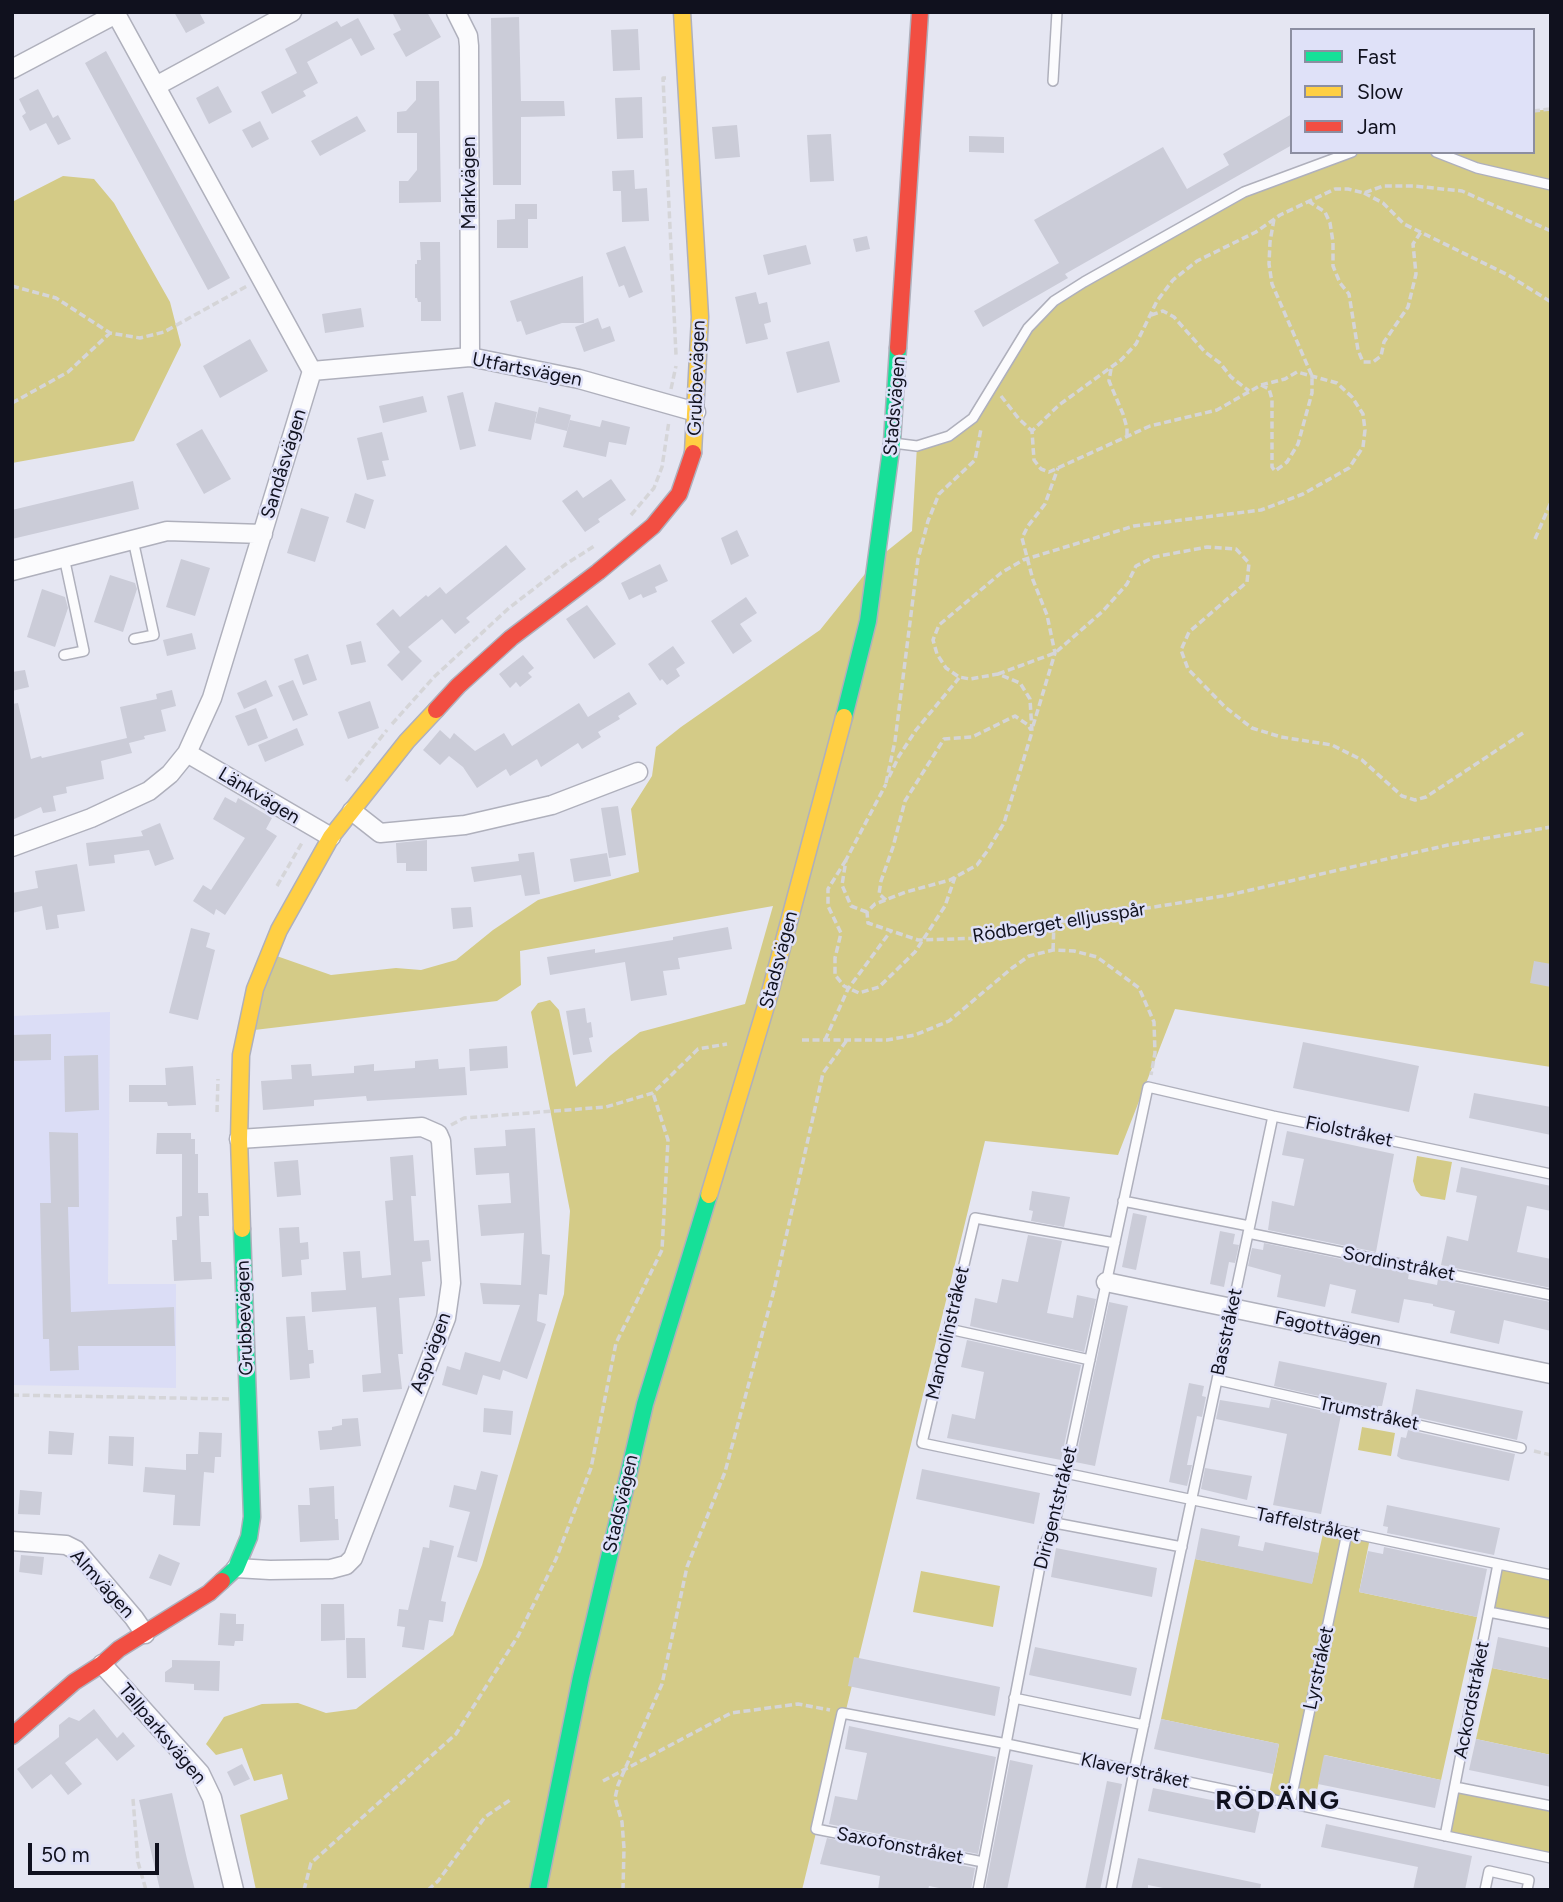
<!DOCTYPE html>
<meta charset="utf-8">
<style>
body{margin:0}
#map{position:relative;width:1563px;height:1902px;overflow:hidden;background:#e5e6f2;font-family:Figtree,sans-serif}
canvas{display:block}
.frame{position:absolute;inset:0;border:14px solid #10111e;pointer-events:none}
.legend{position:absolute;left:1290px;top:28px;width:245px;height:126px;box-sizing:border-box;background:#dfe1f8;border:2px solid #8c8ea1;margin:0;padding:9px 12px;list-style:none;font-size:21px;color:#10111e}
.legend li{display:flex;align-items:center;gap:14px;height:35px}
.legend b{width:35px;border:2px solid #8c8ea1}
.scale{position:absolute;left:28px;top:1843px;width:131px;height:32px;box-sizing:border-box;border:4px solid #10111e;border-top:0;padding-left:9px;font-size:21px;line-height:24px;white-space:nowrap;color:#10111e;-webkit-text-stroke:5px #dfe1f8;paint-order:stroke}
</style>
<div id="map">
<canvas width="1563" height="1902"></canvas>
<div class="frame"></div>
<ul class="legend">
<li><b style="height:9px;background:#16e098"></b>Fast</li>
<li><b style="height:9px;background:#ffcf43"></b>Slow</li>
<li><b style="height:9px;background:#f24e42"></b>Jam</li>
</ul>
<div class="scale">50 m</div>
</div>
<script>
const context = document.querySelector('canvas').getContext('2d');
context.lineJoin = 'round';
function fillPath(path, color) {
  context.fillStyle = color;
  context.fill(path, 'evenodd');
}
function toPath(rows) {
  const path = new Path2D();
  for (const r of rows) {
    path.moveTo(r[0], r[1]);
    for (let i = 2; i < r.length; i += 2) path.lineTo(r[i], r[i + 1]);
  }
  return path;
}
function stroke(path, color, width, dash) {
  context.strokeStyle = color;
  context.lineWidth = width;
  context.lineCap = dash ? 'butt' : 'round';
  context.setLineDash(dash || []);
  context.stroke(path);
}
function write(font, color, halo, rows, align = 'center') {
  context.font = font + ' Figtree,sans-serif';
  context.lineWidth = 5;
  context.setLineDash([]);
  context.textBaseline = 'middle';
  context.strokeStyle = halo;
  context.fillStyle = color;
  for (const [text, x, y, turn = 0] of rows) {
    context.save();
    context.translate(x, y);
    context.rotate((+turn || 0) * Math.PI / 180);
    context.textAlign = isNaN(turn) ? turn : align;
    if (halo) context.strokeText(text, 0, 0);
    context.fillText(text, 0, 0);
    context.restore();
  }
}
fillPath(toPath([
 [110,1012,108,1284,176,1284,176,1388,12,1385,12,1016]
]), '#dbddf6');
fillPath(toPath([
 [1551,109,1551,1067,1175,1009,1118,1155,985,1141,802,1890,256,1890,240,1815,288,1799,282,1774,254,1781,242,1748,216,1755,206,1744,224,1717,262,1704,298,1703,326,1713,356,1709,453,1635,482,1565,564,1294,570,1211,531,1012,538,1003,550,1000,559,1010,576,1087,611,1055,640,1032,745,1004,773,906,520,951,521,985,497,1001,246,1031,268,953,331,975,396,968,421,970,456,960,493,930,538,900,639,872,631,809,652,776,656,747,681,727,820,630,877,559,912,531,917,446,949,436,973,418,1014,348,1054,301,1244,192,1352,152,1533,152,1533,111],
 [63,176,94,179,114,203,170,302,181,345,134,441,12,463,12,202],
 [1417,1156,1452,1162,1445,1200,1421,1196,1416,1190,1413,1181],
 [1362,1427,1395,1433,1391,1456,1358,1450],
 [1324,1529,1370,1538,1359,1592,1477,1617,1441,1780,1325,1755,1313,1808,1268,1799,1279,1744,1161,1719,1195,1559,1312,1583],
 [1498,1564,1551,1575,1551,1624,1489,1612],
 [921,1571,1000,1586,993,1627,913,1612],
 [1492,1668,1551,1680,1551,1755,1476,1739],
 [1455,1787,1551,1806,1551,1858,1445,1836]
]), '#d4cb87');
fillPath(toPath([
 [174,12,199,12,205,23,186,33],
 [392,12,427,12,441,37,406,57,393,34,401,30],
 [519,17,521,101,564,101,565,116,521,117,521,185,493,185,491,18],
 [358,18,375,49,361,56,351,38,307,62,318,83,303,91,306,96,272,114,261,92,297,73,285,49,337,21,341,27],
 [638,29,640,70,613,71,611,30],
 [106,51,230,278,208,290,85,63],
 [416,81,439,81,441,202,399,203,399,181,408,181,417,170,417,133,397,133,397,112,406,111,416,100],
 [218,86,232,112,209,124,196,98],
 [38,89,53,118,58,115,71,139,58,145,46,123,30,131,22,116,26,113,19,99],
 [642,97,643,138,617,139,615,98],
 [1292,114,1292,145,1065,274,1068,278,983,327,974,311,1059,263,1034,220,1163,147,1187,189,1229,165,1223,154],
 [357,116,366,131,320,156,311,141],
 [260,121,269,139,252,148,242,130],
 [737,125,740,157,715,159,712,127],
 [831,134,834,181,810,182,807,135],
 [969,136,1004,137,1004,153,969,152],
 [634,170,635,189,647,188,649,221,622,222,621,191,613,191,612,171],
 [515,204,537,204,537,219,528,219,528,248,497,248,497,220,515,219],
 [867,236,870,249,856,252,853,239],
 [420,242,440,242,441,321,421,321,421,302,418,302,417,298,415,298,415,264,417,264,417,260,421,260],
 [806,245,811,264,768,275,763,255],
 [625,246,643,292,629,298,624,285,619,287,606,253],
 [583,276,584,323,562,323,526,335,521,321,517,322,510,301],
 [756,292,759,304,767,302,771,322,764,324,768,339,746,344,735,297],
 [361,308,364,327,325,333,322,314],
 [598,318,602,329,610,326,615,341,584,352,575,327],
 [250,339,268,371,220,398,203,366],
 [829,341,840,382,797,393,786,352],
 [463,392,476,446,460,450,447,396],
 [423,396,427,412,383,423,379,406],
 [495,402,537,412,531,440,488,431],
 [539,407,571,415,567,431,535,423],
 [570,420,600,427,602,420,630,427,626,445,609,442,606,457,563,447],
 [202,429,231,479,204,494,176,444],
 [382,432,389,460,382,461,386,476,367,480,357,438],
 [611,479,626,500,598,519,600,522,585,532,562,501,577,490,583,498],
 [133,481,139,509,12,539,12,510],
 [355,493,374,500,365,529,346,522],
 [301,508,329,517,315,562,287,553],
 [737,530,749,556,731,565,721,538],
 [506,545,526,569,466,618,470,622,455,634,442,619,408,647,422,661,402,681,387,665,400,652,376,624,393,609,400,617,426,595,428,597,440,587,446,594],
 [181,559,210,568,195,616,166,607],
 [660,564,668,581,655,587,657,592,643,598,641,594,629,600,621,583],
 [110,575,135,583,137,589,123,632,94,622],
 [42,589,65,597,68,608,55,647,27,637],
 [746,597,757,613,740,624,752,641,733,654,711,621],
 [587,605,616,644,594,659,566,619],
 [192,633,196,649,167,656,163,640],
 [361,641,366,662,351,665,346,645],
 [673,646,685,663,676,669,680,676,667,685,662,679,660,681,648,664],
 [308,654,317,680,303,685,294,659],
 [523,655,534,668,528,673,532,677,520,687,516,682,510,688,499,674],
 [25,670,29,687,12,691,12,672],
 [266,680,273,696,244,709,237,693],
 [293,680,308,715,293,721,278,686],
 [172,690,176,706,161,710,166,731,144,736,145,739,129,743,132,753,101,761,104,779,66,787,67,793,53,796,56,811,43,813,41,807,12,820,12,704,18,703,31,759,41,756,42,758,127,738,120,707,157,699,156,694],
 [629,692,637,704,618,716,620,719,598,732,601,737,582,749,578,743,541,767,537,759,510,776,506,769,477,788,463,767,449,756,440,765,423,750,440,730,450,739,454,733,475,751,504,733,512,746,579,703,588,717],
 [370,701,379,728,348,739,338,712],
 [256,708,268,738,248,746,235,716],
 [297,728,304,745,265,762,258,745],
 [225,797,236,803,238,798,272,818,266,829,277,836,225,915,216,909,214,915,193,901,203,885,211,890,245,838,213,819],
 [618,806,626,855,609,858,601,808],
 [160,823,174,859,155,866,149,850,114,855,115,863,89,866,86,843,143,836,141,831],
 [427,840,427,871,406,871,406,863,397,863,396,843],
 [534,852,540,894,525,896,521,875,474,882,471,867,519,861,518,854],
 [607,853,611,876,574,882,570,859],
 [77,864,85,911,57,915,59,928,46,930,42,906,12,913,12,893,38,888,35,871],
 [471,907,473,927,453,929,451,908],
 [728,927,732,949,678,958,680,969,663,971,667,995,631,1001,625,962,550,975,547,957,595,949,595,953,673,940,673,937],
 [191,928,210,933,206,947,215,950,198,1020,169,1013],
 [1534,961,1551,964,1551,987,1530,983],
 [585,1008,587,1023,591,1022,593,1037,589,1038,592,1052,573,1055,566,1011],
 [51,1034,51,1060,12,1061,12,1035],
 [1303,1042,1419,1066,1409,1112,1293,1088],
 [507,1046,508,1068,470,1071,469,1049],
 [98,1055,99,1110,65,1112,64,1056],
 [438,1059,439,1069,465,1067,467,1095,367,1101,366,1096,314,1100,314,1106,263,1110,261,1081,292,1079,291,1065,311,1064,312,1076,354,1073,354,1066,374,1064,374,1071,415,1068,415,1061],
 [193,1066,196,1105,168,1106,167,1102,129,1102,129,1085,166,1085,165,1068],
 [1474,1093,1551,1107,1551,1135,1469,1118],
 [535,1128,542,1254,550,1255,547,1295,539,1294,537,1321,546,1324,527,1379,503,1370,500,1380,483,1375,477,1395,442,1385,447,1366,460,1370,465,1352,500,1362,520,1305,483,1304,480,1283,521,1285,524,1233,481,1236,478,1205,511,1203,509,1173,476,1175,474,1148,506,1146,505,1130],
 [1287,1131,1394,1154,1376,1252,1268,1230,1272,1201,1294,1206,1304,1159,1282,1155],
 [49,1132,78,1133,79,1207,68,1207,71,1312,174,1307,175,1346,78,1346,79,1370,50,1371,49,1339,43,1339,40,1203,51,1203],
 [157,1133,191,1133,191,1139,195,1139,195,1154,198,1154,198,1193,208,1193,209,1216,199,1216,201,1262,211,1262,212,1279,174,1281,172,1240,177,1240,176,1217,182,1216,182,1154,156,1154],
 [413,1155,416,1196,411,1196,414,1241,429,1240,431,1261,422,1262,425,1296,399,1298,403,1354,398,1354,402,1389,363,1392,362,1375,381,1373,376,1307,312,1312,311,1292,346,1290,343,1252,360,1251,362,1278,391,1275,385,1201,393,1200,390,1157],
 [298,1160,301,1195,277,1197,274,1162],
 [1461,1167,1551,1186,1551,1211,1527,1206,1517,1252,1551,1259,1551,1288,1441,1265,1447,1236,1468,1241,1477,1196,1456,1192],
 [1032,1191,1070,1197,1064,1227,1031,1221,1033,1211,1029,1210],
 [1133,1213,1147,1216,1136,1270,1122,1267],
 [299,1227,300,1243,308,1242,309,1259,301,1260,302,1275,282,1277,279,1228],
 [1220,1231,1235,1234,1233,1244,1239,1245,1235,1263,1229,1262,1224,1287,1210,1284],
 [1028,1235,1062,1241,1047,1313,1073,1318,1077,1295,1096,1299,1084,1352,970,1326,975,1298,997,1303,1002,1279,1018,1282],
 [1264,1243,1409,1273,1408,1279,1437,1285,1438,1279,1551,1302,1551,1331,1504,1320,1499,1344,1450,1333,1455,1311,1433,1306,1433,1304,1404,1299,1399,1323,1351,1313,1356,1290,1330,1284,1325,1307,1277,1297,1281,1275,1248,1266,1252,1248,1263,1250],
 [1109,1302,1128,1306,1095,1466,1075,1462],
 [305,1316,308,1350,313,1350,314,1363,309,1364,310,1378,290,1380,286,1317],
 [967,1340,1081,1365,1061,1460,947,1438,952,1414,975,1419,984,1372,961,1367],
 [1279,1361,1387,1383,1382,1406,1378,1406,1377,1409,1274,1386],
 [1189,1383,1204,1386,1202,1396,1206,1397,1202,1417,1197,1416,1187,1465,1192,1465,1187,1486,1169,1482],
 [1416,1389,1523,1411,1517,1440,1411,1416],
 [1271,1399,1341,1415,1321,1514,1273,1505,1287,1434,1216,1419,1220,1400,1269,1408],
 [484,1408,513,1411,511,1435,483,1432],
 [358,1418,361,1446,320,1450,318,1431,332,1430,332,1427,342,1425,342,1419],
 [1408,1430,1515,1454,1509,1481,1401,1459,1397,1456,1401,1437,1406,1438],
 [49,1431,74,1433,72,1455,48,1454],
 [199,1432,222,1433,221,1457,215,1457,214,1473,204,1472,200,1526,173,1525,175,1495,143,1492,145,1467,186,1470,186,1454,198,1454],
 [109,1436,134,1437,133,1466,108,1464],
 [1205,1468,1252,1476,1247,1500,1201,1489],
 [922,1469,1040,1493,1034,1524,916,1499],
 [481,1471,498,1475,477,1562,457,1557,470,1512,449,1507,454,1485,476,1490],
 [334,1486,335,1519,338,1519,339,1540,300,1542,298,1505,310,1505,309,1488],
 [20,1490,42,1492,40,1515,18,1514],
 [1387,1505,1500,1528,1494,1555,1387,1533,1388,1527,1383,1526],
 [1201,1528,1240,1536,1238,1546,1263,1551,1265,1542,1319,1553,1312,1584,1195,1559],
 [430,1540,454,1546,441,1601,446,1602,443,1622,429,1620,424,1650,402,1647,405,1627,397,1626,399,1609,408,1610,423,1547,429,1548],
 [1384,1547,1487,1569,1477,1617,1359,1592,1368,1551,1383,1554],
 [1056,1548,1157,1568,1152,1597,1051,1577],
 [159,1554,180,1563,171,1586,149,1578],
 [21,1555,44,1557,42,1575,19,1572],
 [321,1604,344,1604,345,1640,321,1641],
 [220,1613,236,1614,236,1624,244,1624,243,1641,235,1641,234,1646,218,1645],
 [1498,1637,1551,1648,1551,1680,1492,1668],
 [346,1638,365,1638,366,1678,347,1678],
 [1035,1647,1137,1668,1131,1696,1029,1675],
 [854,1657,1000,1687,995,1716,848,1686],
 [172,1660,220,1661,219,1691,194,1690,194,1684,165,1682,165,1672,172,1667],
 [94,1709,117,1738,123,1732,135,1746,117,1761,97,1738,65,1763,82,1784,68,1795,51,1774,32,1789,17,1769,59,1737,59,1725,69,1717,79,1721],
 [1161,1719,1279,1744,1273,1774,1154,1749],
 [849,1726,996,1757,978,1854,829,1824,835,1796,857,1800,867,1753,845,1749],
 [1476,1739,1551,1755,1551,1787,1469,1770],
 [1324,1755,1441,1780,1435,1808,1318,1784],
 [1010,1760,1033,1765,1007,1890,985,1890],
 [242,1764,250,1779,234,1786,227,1772],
 [1107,1781,1122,1784,1100,1890,1085,1890],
 [1153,1788,1260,1810,1255,1833,1148,1811],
 [172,1793,187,1859,195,1890,160,1890,139,1800],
 [1326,1824,1472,1856,1465,1890,1413,1890,1418,1867,1321,1847],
 [827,1838,975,1868,971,1890,949,1890,929,1886,928,1890,878,1890,880,1876,820,1864],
 [1138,1858,1261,1884,1260,1890,1173,1890,1148,1885,1148,1890,1131,1890]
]), '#cbccd8');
const lane = toPath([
 [1053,81,1057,12],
 [1436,152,1477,168,1551,185],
 [893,443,917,446,949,436,973,418,1028,328,1054,301,1084,282,1244,192,1352,152],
 [133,540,154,635,134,639],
 [64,557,84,651,64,655],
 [1123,1201,1249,1226],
 [1248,1233,1551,1295],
 [1115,1243,975,1218,922,1443,1551,1575],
 [949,1329,1090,1360],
 [1217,1380,1521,1448],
 [1055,1523,1182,1547],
 [1489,1612,1551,1624],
 [1014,1698,1144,1725],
 [1455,1787,1551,1806],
 [1290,1804,1347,1533],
 [1445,1836,1498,1564],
 [983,1862,816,1829,842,1713,1007,1744,1551,1858],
 [978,1890,1044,1545,1055,1523,1148,1087,1273,1116,1551,1174],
 [1111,1890,1134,1771,1273,1116],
 [1485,1890,1489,1871,1529,1880,1527,1890]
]);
const street = toPath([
 [456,12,468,36,469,46,470,357],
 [12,69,116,14],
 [156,86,292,12],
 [312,371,470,357,579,379,696,412],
 [12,571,167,531,263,534],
 [187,753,331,837],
 [352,811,380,833,465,825,552,805,638,772],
 [12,847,91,818,149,791,170,774,187,753,212,698,312,371,115,12],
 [1106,1282,1551,1374],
 [12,1541,66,1545,76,1550,134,1618,145,1634],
 [236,1568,270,1570,331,1569,346,1565,353,1558,446,1318,451,1283,441,1141,438,1134,422,1127,239,1139],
 [102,1664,200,1773,212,1798,234,1890]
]);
const fast = toPath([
 [844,717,868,621,892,442,898,348],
 [222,1581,236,1568,249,1537,252,1517,242,1229],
 [538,1890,581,1677,645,1404,709,1195]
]);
const slow = toPath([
 [682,12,700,317,693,453],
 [709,1195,769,996,844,717],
 [242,1229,239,1139,241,1055,255,989,279,930,331,837,407,741,436,710]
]);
const jam = toPath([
 [898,348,920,12],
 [436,710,458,686,511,638,598,572,653,526,679,494,693,453],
 [12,1736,74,1682,102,1664,119,1649,209,1593,222,1581]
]);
stroke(lane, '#afb0bc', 12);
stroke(street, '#afb0bc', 21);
stroke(fast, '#afb0bc', 19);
stroke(slow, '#afb0bc', 19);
stroke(jam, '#afb0bc', 19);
stroke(toPath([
 [666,78,663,78,676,355],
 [1533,111,1551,109],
 [1364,193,1383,203,1404,224,1508,275,1551,302],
 [1308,201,1325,212,1330,223,1333,242,1333,266,1340,283,1349,294,1358,350,1363,362,1373,362,1381,356,1384,342,1408,307,1416,274,1413,244,1421,232],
 [1551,231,1462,191,1414,186,1383,186,1364,193,1348,189,1335,189,1280,215,1256,232,1197,261,1173,280,1157,301,1136,344,1121,360,1059,405,1032,431,1034,460,1041,469,1049,472,1150,426,1217,410,1261,385,1285,379,1297,372,1337,383,1352,397,1363,414,1365,430,1363,447,1349,468,1303,494,1261,510,1134,526,1023,560,1001,573,939,625,933,640,937,654,946,668,959,677,970,679,998,674,1020,683,1030,699,1032,732,1004,823,988,850,977,865,950,880,906,892,875,904,867,912,868,923,918,940,985,938,1054,923,1229,895,1448,845,1551,827],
 [12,286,56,298,110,333,140,338,164,332,247,286],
 [1151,315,1163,311,1174,317,1205,352,1220,363,1231,377,1249,391],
 [1111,369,1109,381,1123,414,1127,428,1127,437],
 [1261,385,1269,389,1272,399,1272,467,1275,471,1287,462,1298,444,1312,393,1312,376,1272,284,1269,264,1270,242,1274,219],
 [671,389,676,366],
 [1001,396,1019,419,1032,431],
 [12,403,68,372,110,333],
 [631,515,654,488,662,467,669,421],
 [1535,539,1551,502],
 [998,674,1055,653,1103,611,1127,584,1136,566,1154,557,1207,547,1236,549,1249,563,1247,582,1189,632,1181,650,1188,669,1225,707,1252,728,1281,737,1332,745,1362,760,1402,796,1415,800,1426,797,1526,731],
 [392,724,434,677,509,608,566,564,596,545],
 [1033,726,1055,653,1047,615,1033,580,1022,538,1028,526,1045,504,1058,468],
 [889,777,899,756,916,730,959,678],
 [346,781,387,730],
 [886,783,895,741,918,559,928,521,939,494,975,460,981,429],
 [846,860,828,889,828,906,841,933,835,958,835,975,844,986,859,993,879,987,915,952,945,906,955,877],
 [277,886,303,841],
 [886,900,879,894,881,881,893,847,905,801,944,739,972,737,1015,716,1028,725,1031,730],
 [867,912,851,906,842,885,846,860,886,784],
 [1053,950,1054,923],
 [802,1040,887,1040,915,1035,949,1021,1012,968,1029,956,1053,950,1074,951,1097,957,1139,988,1154,1022,1155,1053,1151,1075],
 [825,1040,848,989,890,932],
 [217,1112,218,1079],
 [451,1125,464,1118,606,1107,653,1093,698,1049,727,1044],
 [12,1395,229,1399],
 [1534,1451,1551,1455],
 [603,1781,731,1713,798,1704,830,1710],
 [133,1799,138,1862,146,1890],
 [304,1890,311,1863,456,1734,518,1636,556,1559,591,1468,616,1343,662,1250,668,1140,653,1093],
 [428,1890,438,1881,485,1817,510,1800],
 [623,1890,624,1848,622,1822,615,1798,618,1785,662,1684,687,1567,725,1472,774,1290,823,1073,847,1040]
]), '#d5d5d8', 3.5, [7, 3.5]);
stroke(lane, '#fbfbfd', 9);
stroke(street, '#fbfbfd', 18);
stroke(fast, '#16e098', 16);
stroke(slow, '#ffcf43', 16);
stroke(jam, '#f24e42', 16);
write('19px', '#10111e', '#dfe1f8', [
 ["Markvägen",469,183,-90],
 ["Utfartsvägen",527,370,11],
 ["Grubbevägen",697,378,-88],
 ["Stadsvägen",895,406,-85],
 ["Sandåsvägen",284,464,-73],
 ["Länkvägen",259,796,31],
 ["Rödberget elljusspår",1059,923,-9],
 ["Stadsvägen",779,960,-75],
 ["Fiolstråket",1349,1132,12],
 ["Sordinstråket",1399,1264,11],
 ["Grubbevägen",245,1318,-92],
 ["Fagottvägen",1328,1329,12],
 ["Basstråket",1227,1332,-78],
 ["Mandolinstråket",948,1333,-77],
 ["Aspvägen",431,1353,-70],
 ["Trumstråket",1369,1414,12],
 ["Stadsvägen",621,1504,-77],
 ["Dirigentstråket",1056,1508,-76],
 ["Taffelstråket",1308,1525,12],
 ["Almvägen",102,1584,48],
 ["Lyrstråket",1319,1668,-78],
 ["Ackordstråket",1472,1700,-79],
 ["Tallparksvägen",162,1734,50],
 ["Klaverstråket",1135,1771,12],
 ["Saxofonstråket",900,1846,11]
]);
context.letterSpacing = '2px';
write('bold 26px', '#10111e', '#dfe1f8', [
 ["RÖDÄNG",1278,1801]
]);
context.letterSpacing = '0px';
</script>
